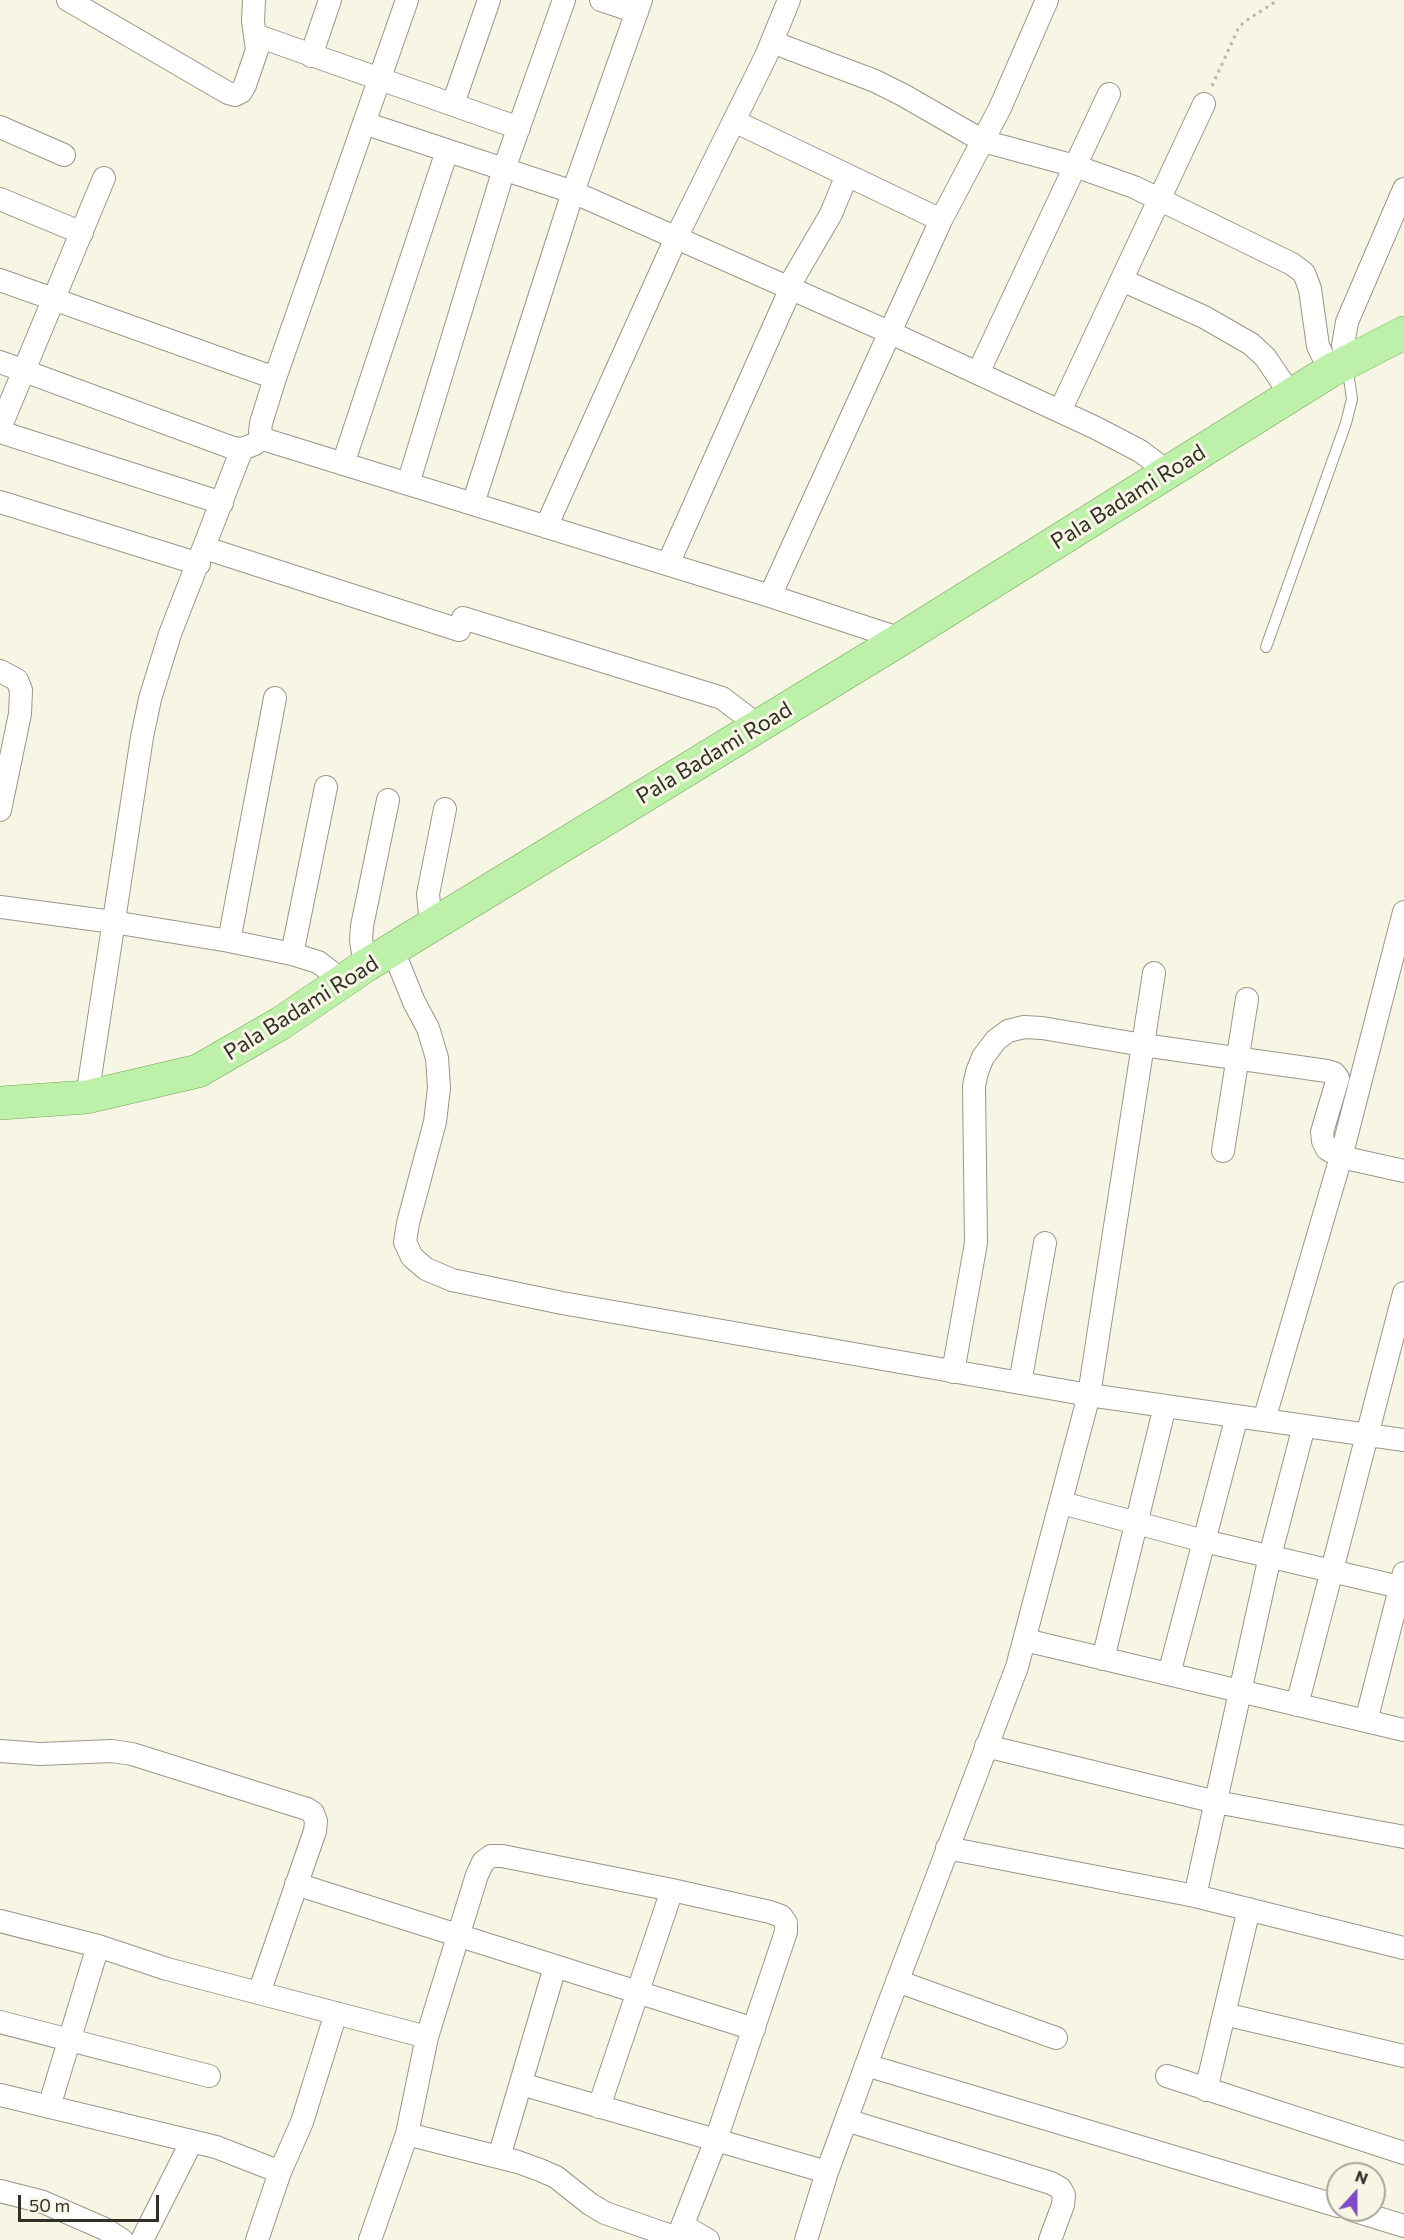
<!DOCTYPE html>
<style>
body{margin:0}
#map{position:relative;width:1404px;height:2240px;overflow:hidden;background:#f7f6e5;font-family:Commissioner,sans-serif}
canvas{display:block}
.north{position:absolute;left:1326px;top:2162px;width:60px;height:60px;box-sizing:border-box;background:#f7f6e5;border:2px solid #a7a79a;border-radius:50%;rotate:21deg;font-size:16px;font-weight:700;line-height:24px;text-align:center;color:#303029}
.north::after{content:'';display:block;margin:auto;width:21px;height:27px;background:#7e4dc5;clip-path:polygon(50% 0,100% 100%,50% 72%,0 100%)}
.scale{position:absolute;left:18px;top:2195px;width:141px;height:27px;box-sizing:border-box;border:3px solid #303029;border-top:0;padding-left:8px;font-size:18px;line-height:21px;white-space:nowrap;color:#303029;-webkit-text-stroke:4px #f7f6e5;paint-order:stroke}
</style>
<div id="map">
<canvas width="1404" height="2240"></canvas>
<div class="north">N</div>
<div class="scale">50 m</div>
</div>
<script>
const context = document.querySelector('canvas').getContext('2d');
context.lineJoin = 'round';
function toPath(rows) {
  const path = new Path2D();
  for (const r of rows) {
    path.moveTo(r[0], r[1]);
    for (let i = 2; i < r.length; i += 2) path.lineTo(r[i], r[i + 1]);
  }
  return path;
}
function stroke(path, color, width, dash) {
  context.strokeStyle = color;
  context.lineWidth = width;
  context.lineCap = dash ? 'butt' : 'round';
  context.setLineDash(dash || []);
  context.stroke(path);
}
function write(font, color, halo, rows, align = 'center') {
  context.font = font + ' Commissioner,sans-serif';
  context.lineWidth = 6;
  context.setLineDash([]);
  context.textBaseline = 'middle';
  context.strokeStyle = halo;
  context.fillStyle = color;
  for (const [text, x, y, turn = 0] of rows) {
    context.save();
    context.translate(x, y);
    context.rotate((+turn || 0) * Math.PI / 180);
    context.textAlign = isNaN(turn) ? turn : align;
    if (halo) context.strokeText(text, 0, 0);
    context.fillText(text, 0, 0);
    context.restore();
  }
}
const service = toPath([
 [1266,647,1346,423,1352,399,1347,365]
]);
const minor = toPath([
 [68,0,228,93,235,95,241,92,245,85,257,50,253,21,254,0],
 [407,0,275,378,261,423,260,432,263,439,770,596,901,639],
 [601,0,637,12],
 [255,35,519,128],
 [772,42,875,81,903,95,983,141,1075,166,1134,187,1292,264,1304,273,1310,289,1318,346,1330,371],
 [311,56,330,0],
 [453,104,489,0],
 [734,121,941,220],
 [364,123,573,192,891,333,1096,428,1140,451,1168,472],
 [0,127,64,155],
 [0,199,82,233],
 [0,280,275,378],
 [1122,280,1204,317,1251,344,1265,357,1291,395],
 [0,362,233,448,242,449,255,444],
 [1347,362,1343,345,1347,322,1404,189],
 [978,373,1109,94],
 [1060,411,1204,104],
 [0,428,104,178],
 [0,432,222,503],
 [343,464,447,151],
 [408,484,504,169,564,0],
 [0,502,199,564],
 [473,504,573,192,641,0],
 [546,527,676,238,766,56,789,0],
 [205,548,459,630],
 [668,564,791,288,793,279,831,214,847,175],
 [770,596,941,220,1000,108,1047,0],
 [463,618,722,698,759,726],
 [0,671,17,680,21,690,20,714,0,810],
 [0,907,113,922,229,941,292,954,318,962,343,981],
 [431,926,428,894,445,809],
 [229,941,275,698],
 [393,950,414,1002,428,1028,437,1058,439,1088,435,1122,408,1223,405,1242,412,1257,426,1269,452,1280,562,1303,1089,1395,1017,1667,886,2011,827,2172,806,2240],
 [292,954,326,787],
 [365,966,361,940,362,926,388,800],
 [1154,973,1089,1395,1404,1440],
 [87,1097,142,737,150,699,170,634,242,449],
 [1223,1151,1247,999],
 [953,1372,976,1243,974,1086,977,1072,983,1057,996,1040,1008,1031,1024,1027,1042,1028,1143,1045,1327,1071,1334,1073,1338,1078,1322,1132,1323,1141,1327,1149,1341,1157,1404,1171],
 [1020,1383,1045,1243],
 [1264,1420,1341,1157,1404,912],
 [1062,1503,1204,1541,1404,1588],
 [1025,1640,1404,1730],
 [1103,1659,1165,1406],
 [1169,1674,1237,1416],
 [1297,1705,1404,1293],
 [1366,1721,1404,1573],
 [986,1746,1216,1802,1404,1837],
 [0,1751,40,1754,112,1751,132,1754,307,1809,313,1813,316,1821,315,1831,259,1993],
 [947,1848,1195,1896,1404,1948],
 [296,1884,754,2029],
 [1195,1896,1270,1556,1304,1426],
 [0,1921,98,1946,167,1969,427,2037],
 [897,1981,1056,2038],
 [1224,2014,1404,2056],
 [0,2022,209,2076],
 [866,2065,1338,2206],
 [1167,2076,1404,2153],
 [521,2084,827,2172],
 [1206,2090,1249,1909],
 [0,2095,216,2147,280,2172],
 [49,2107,98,1946],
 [599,2107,672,1890],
 [846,2120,1051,2183,1060,2188,1064,2195,1063,2205,1050,2240],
 [499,2157,555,1967],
 [0,2191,43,2202,105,2229,122,2240],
 [1352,2210,1404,2226],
 [684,2226,708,2240],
 [142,2240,192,2141],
 [257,2240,280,2172,302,2122,336,2013],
 [370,2240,407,2134,427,2037,477,1875,483,1862,491,1856,502,1856,672,1890,770,1912,781,1916,786,1923,786,1932,716,2140,679,2234,671,2236,605,2213,590,2204,556,2177,540,2170,518,2162,407,2134]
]);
const primary = toPath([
 [0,1103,87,1097,198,1071,281,1023,365,966,901,639,1330,371,1404,333]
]);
stroke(service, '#989788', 12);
stroke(minor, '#989788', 24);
stroke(primary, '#6fa656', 34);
stroke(toPath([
 [1212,86,1238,29,1244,22,1278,0]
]), '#b8b7a9', 3, [3, 4.5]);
stroke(service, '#fff', 10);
stroke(minor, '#fff', 22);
stroke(primary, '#bdf0a9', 33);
write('22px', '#303029', '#f7f6e5', [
 ["Pala Badami Road",1128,497,-32],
 ["Pala Badami Road",714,753,-31],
 ["Pala Badami Road",301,1008,-32]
]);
</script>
